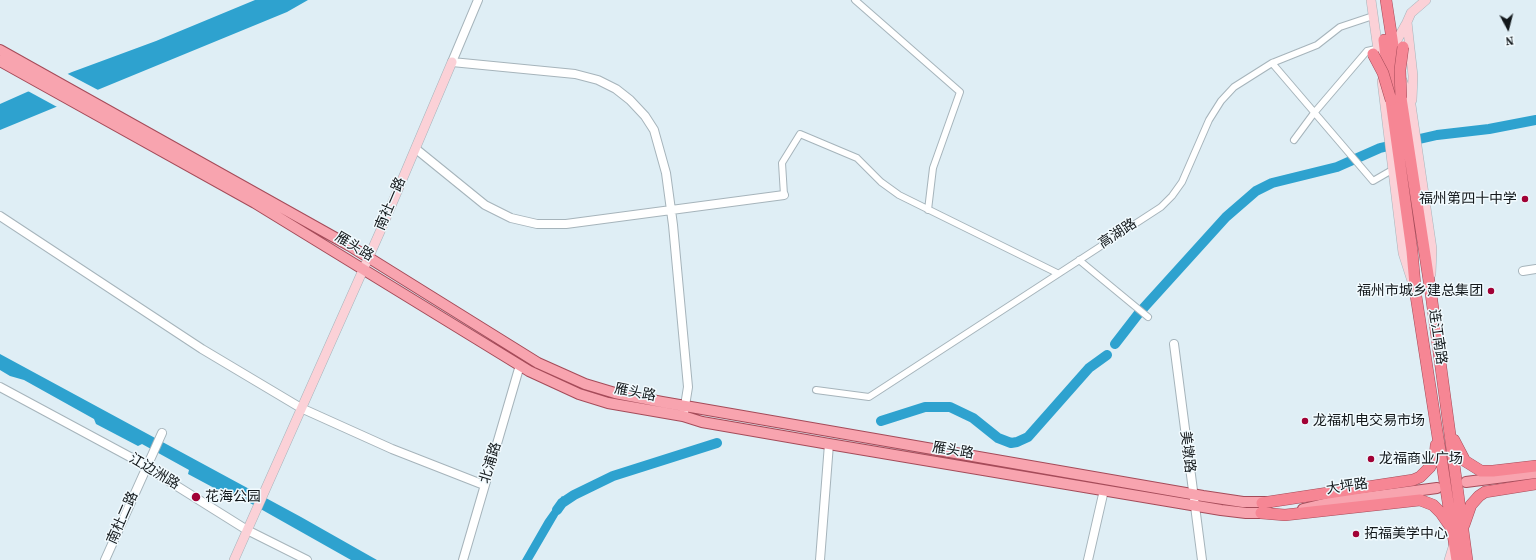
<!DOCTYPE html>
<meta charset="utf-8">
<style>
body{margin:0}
#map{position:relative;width:1536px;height:560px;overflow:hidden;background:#dfeef5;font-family:"Source Serif 4",serif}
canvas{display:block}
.north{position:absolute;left:1488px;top:8px;width:40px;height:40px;-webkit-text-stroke:3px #f1fafe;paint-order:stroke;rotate:173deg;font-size:11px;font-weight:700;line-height:16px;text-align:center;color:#13181b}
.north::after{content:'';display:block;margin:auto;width:14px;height:18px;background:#13181b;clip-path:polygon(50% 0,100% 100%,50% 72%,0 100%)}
</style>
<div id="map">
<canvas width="1536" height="560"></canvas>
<div class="north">N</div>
</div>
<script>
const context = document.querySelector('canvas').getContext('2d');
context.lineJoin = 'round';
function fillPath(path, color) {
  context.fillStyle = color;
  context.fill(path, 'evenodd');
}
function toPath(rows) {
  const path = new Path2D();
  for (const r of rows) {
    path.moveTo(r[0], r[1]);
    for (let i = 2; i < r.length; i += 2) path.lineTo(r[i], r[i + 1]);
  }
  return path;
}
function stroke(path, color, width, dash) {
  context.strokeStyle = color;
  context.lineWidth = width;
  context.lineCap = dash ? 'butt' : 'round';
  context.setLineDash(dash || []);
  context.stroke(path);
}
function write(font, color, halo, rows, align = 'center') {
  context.font = font + ' "Source Serif 4","Noto Sans SC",serif';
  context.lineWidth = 3;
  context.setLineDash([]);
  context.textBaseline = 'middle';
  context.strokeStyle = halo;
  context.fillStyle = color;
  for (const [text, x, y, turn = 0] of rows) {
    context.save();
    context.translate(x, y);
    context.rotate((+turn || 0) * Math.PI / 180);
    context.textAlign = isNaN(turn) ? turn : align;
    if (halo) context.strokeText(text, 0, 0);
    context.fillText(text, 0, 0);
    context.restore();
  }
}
fillPath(toPath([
 [255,0,308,0,287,12,0,130,0,104,72,72,156,41],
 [0,354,301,517,377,560,351,560,234,494,231,497,188,474,189,470,142,444,138,446,96,424,94,419,24,380,10,376,0,370],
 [562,496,569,502,560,512,532,560,522,560,545,520]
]), '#2ea2cf');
fillPath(toPath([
 [66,73,100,91,59,108,26,90]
]), '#dfeef5');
stroke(toPath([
 [1115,344,1139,313,1226,217,1256,191,1272,183,1337,167,1380,148,1437,135,1489,129,1536,120],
 [881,421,925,407,950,407,973,418,998,438,1011,443,1017,442,1028,437,1089,368,1107,355],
 [557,510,562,503,574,495,613,476,717,443]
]), '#2ea2cf', 10);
const minor = toPath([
 [855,0,960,92,933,168,928,210],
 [1272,63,1373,181,1392,170],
 [1294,140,1314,113,1367,51,1376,49],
 [784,195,782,163,800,134,857,158,881,182,899,195,1057,273],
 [1079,260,1148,317],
 [816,390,869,397,1161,207,1172,196,1182,182,1209,120,1221,101,1234,87,1272,63,1317,45,1340,27,1373,16]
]);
const tertiary = toPath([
 [478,0,452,62,575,74,598,80,616,89,630,100,645,116,654,130,666,173,673,225,688,387,684,412],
 [416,149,485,205,511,218,537,224,566,224,784,195],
 [0,216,202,349,301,408,392,449,484,485],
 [1523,271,1536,269],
 [1174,344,1202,560],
 [0,387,132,458,247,530,307,560],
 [105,560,162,433],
 [463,560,520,365],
 [820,560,829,444],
 [1088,560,1104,490]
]);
const secondary = toPath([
 [1371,0,1380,64],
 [1396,42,1406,24],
 [1402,80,1411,105,1432,249,1431,274],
 [1382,81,1403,253,1412,281],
 [1412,100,1413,76,1407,22,1411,13,1426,0],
 [234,560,383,225,452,62],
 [1449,560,1454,544]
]);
const primary = toPath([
 [0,50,350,246,538,363,585,384,615,393,662,402,1203,496,1243,502,1270,502],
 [0,61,255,203,529,371,579,394,608,403,683,416,702,422,829,444,1221,510,1246,513,1269,513],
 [1466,482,1536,473],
 [1303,509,1332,502,1437,488]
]);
const trunk = toPath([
 [1386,0,1431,294,1467,560],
 [1384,40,1391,100,1412,251,1416,296,1457,560],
 [1454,440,1465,461,1481,471,1493,471,1536,466],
 [1262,503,1413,480,1420,477,1430,467,1435,456,1436,445],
 [1261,513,1285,515,1420,500,1433,505,1441,513,1450,526],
 [1464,525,1471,505,1479,496,1485,492,1536,484]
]);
stroke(minor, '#a6b4bb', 8);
stroke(tertiary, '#a6b4bb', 10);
stroke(secondary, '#a6b4bb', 10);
stroke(primary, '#a54b59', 12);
stroke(trunk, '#a54b59', 12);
stroke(minor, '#fff', 6);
stroke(tertiary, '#fff', 8);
stroke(secondary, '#fbd1d7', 9);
stroke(primary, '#f8a4af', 10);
stroke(trunk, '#f68694', 11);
const trunkBridge = toPath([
 [1373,54,1383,73,1391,100],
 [1401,98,1400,70,1403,47]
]);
stroke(trunkBridge, '#a54b59', 12, []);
stroke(trunkBridge, '#f68694', 11);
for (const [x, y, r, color] of [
 [1525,199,4,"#a10135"],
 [1491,291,4,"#a10135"],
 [1305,421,4,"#a10135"],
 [1371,459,4,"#a10135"],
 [196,497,5,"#a10135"],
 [1356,534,4,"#a10135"]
]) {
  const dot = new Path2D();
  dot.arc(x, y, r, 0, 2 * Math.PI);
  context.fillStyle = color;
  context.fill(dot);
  stroke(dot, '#f1fafe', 1.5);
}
write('14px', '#13181b', '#f1fafe', [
 ["福州第四十中学",1517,199,"right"],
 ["福州市城乡建总集团",1483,291,"right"],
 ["龙福机电交易市场",1313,421],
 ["龙福商业广场",1379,459],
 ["花海公园",205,497],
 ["拓福美学中心",1364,534]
], 'left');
write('14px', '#13181b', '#f1fafe', [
 ["南社一路",391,204,-67],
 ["高湖路",1118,234,-33],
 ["雁头路",354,247,31],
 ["连江南路",1437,337,82],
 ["雁头路",635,393,11],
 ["雁头路",953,451,9],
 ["美墩路",1187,452,83],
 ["北浦路",491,463,-73],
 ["江边洲路",154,472,31],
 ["大坪路",1347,487,-8],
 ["南杜二路",123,518,-66]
]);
</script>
